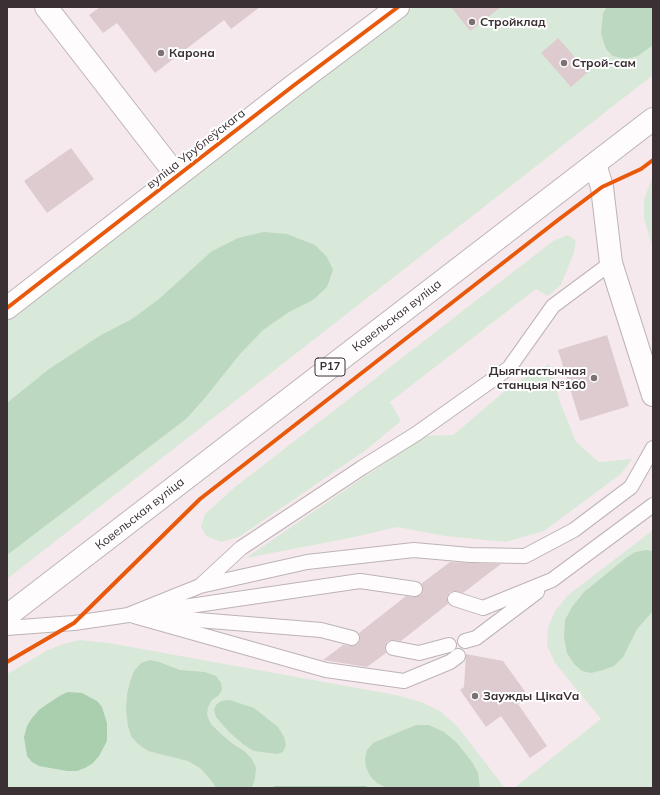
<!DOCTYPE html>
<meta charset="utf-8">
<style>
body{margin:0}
#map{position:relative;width:660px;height:795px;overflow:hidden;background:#f6e9ed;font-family:Mulish,sans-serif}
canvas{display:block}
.frame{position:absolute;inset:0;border:8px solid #3b3033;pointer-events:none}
</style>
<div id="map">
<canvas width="660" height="795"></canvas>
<div class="frame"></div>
</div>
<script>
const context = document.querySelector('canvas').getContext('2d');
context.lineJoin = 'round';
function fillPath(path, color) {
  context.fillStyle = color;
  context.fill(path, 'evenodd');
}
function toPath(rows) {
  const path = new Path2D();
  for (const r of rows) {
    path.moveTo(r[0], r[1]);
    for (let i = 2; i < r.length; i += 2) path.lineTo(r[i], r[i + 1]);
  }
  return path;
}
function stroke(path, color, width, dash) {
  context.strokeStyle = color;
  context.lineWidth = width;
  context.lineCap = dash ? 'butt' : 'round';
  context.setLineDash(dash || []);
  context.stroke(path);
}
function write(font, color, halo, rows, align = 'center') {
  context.font = font + ' Mulish,sans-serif';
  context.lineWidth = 4;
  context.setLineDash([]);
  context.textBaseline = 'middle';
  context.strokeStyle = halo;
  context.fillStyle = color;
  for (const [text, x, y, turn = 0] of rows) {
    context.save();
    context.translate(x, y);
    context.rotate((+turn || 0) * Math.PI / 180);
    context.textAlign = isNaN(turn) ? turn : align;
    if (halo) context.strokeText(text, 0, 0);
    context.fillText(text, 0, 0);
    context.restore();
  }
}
fillPath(toPath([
 [414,7,653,7,653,75,7,579,7,321],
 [653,176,653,249,644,218,644,199],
 [568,235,576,241,574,253,561,285,548,296,536,289,390,402,401,421,366,450,239,537,221,542,206,536,201,527,205,514,235,487,553,241],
 [549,364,560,402,576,442,599,462,632,459,621,474,544,531,506,542,445,536,397,527,350,538,246,558,424,436,453,435,512,385],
 [653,530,653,788,514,788,601,719,555,663,547,645,548,627,555,611,568,595],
 [80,640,109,643,396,695,421,702,440,711,457,726,505,788,7,788,7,674,48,650,63,644]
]), '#d9e9d9');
fillPath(toPath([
 [607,7,653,7,653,45,638,56,626,59,613,56,606,49,601,34,603,13],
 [264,232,287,234,315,245,327,257,333,270,327,287,313,300,289,312,263,330,240,354,204,399,186,419,7,555,7,403,49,369,101,335,132,319,159,299,212,251,238,238],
 [647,550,653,551,653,611,637,629,623,657,614,666,603,670,591,673,582,671,574,664,567,653,564,637,565,620,572,607,584,592,626,558,635,552],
 [150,660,159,662,180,670,205,672,216,676,221,683,222,690,218,696,212,700,208,707,207,715,211,724,221,734,233,744,244,751,252,759,256,768,255,778,252,788,216,788,210,779,200,768,188,761,148,751,138,744,131,736,128,726,126,711,127,694,130,682,134,671,141,663],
 [230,700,254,708,278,727,284,737,286,745,283,752,277,754,254,751,243,744,229,732,216,717,214,710,216,705,221,701],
 [416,725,429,725,444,732,457,743,472,762,478,773,480,788,386,788,377,783,370,776,366,767,365,758,367,750,373,743]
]), '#bdd8c0');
fillPath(toPath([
 [68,692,82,693,97,701,102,707,107,723,107,741,99,756,93,763,85,768,77,771,67,771,39,766,32,762,27,756,24,737,27,726,32,718,40,709,61,695],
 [276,786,365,786,372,788,268,788]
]), '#a9cfaf');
fillPath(toPath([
 [100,7,260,7,231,29,224,20,155,73,117,23,103,33,89,15],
 [451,7,501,7,470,31],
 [558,38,588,72,571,87,541,53],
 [71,148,94,179,47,213,24,181],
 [607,335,629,406,580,421,558,350],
 [450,562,501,564,463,593,454,591,450,592,447,597,448,604,401,641,391,640,387,642,385,647,386,653,367,667,323,660,343,645,354,646,358,644,360,640,359,633,406,596,414,597,421,595,423,590,421,584],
 [466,654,503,661,529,697,518,704,547,746,530,758,501,716,486,727,460,690,464,687]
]), '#decbd0');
const lane = toPath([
 [200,586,241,548,363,467,416,434,509,368,553,306,611,263],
 [455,599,483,608,552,580,653,505],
 [128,615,200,586,307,562,414,550,470,555,525,556,574,530,631,487,653,448],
 [134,616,326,670,404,681,450,662,458,656],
 [161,617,321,630,352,638],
 [7,628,74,623,360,581,415,589],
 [465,641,476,638,537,592],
 [393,648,419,653,449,645]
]);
const street = toPath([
 [46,7,177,176],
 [595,164,602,187,611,263,653,395],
 [7,308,293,86,398,7]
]);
const highway = toPath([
 [7,616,653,119]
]);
stroke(lane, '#bdb3b5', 16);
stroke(street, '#bdb3b5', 24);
stroke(highway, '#bdb3b5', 24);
stroke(lane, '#fefcfc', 14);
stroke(street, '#fefcfc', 22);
stroke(highway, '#fefcfc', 22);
stroke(toPath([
 [7,308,293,86,398,7],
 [7,662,74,623,200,499,558,220,602,187,641,169,653,160]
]), '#e8590c', 4);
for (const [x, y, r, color] of [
 [472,22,4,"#7c7174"],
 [161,53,4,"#7c7174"],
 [564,63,4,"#7c7174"],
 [594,378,4,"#7c7174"],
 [475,696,4,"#7c7174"]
]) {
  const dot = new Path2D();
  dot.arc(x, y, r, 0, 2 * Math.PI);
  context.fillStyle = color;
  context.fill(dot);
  stroke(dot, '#fff', 1.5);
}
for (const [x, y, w] of [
 [330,367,30]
]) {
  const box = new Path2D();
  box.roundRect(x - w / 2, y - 9, w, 18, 3);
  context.fillStyle = '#fff';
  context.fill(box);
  stroke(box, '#3b3033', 1);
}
write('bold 11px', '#3b3033', null, [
 ["Р17",330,367]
]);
write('bold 12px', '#3b3033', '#fff', [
 ["Стройклад",480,22],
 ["Карона",169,53],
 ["Строй-сам",572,63],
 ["Дыягнастычная",586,371,"right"],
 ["станцыя №160",586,385,"right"],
 ["Заужды ЦікаVа",483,696]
], 'left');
write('12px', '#3b3033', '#fff', [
 ["вуліца Урублеўскага",196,149,-38],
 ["Ковельская вуліца",397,316,-38],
 ["Ковельская вуліца",140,514,-38]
]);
</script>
